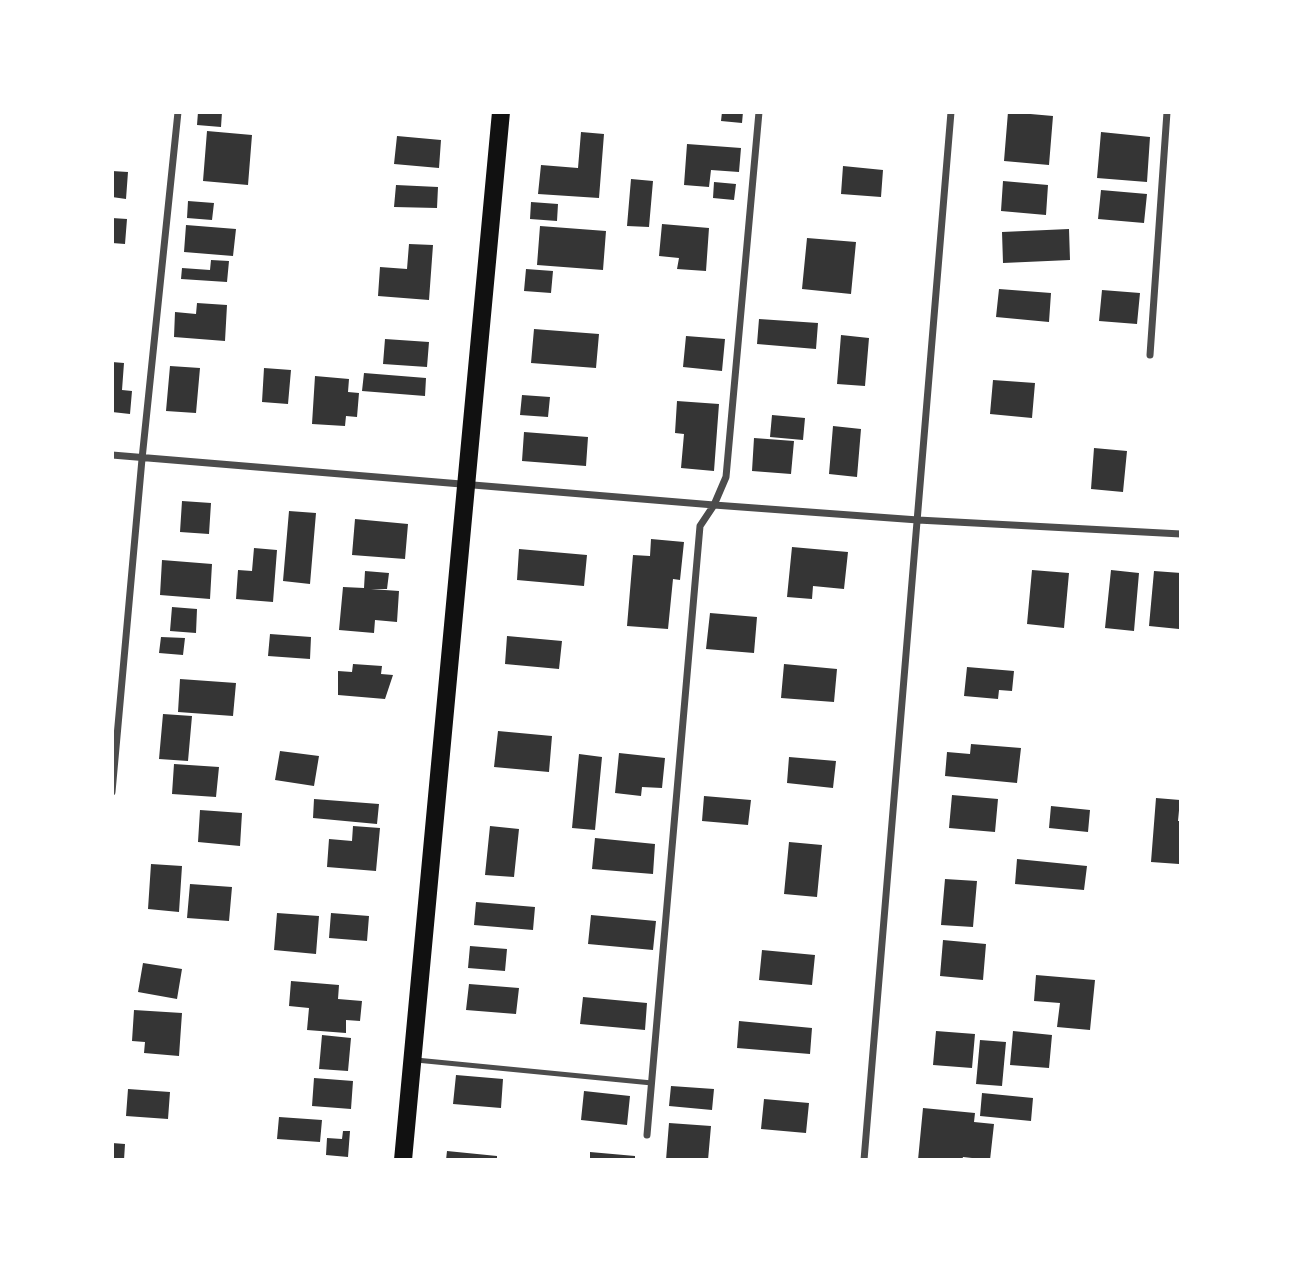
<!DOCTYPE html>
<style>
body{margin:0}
#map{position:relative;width:1293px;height:1272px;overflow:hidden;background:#fff;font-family:Overpass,sans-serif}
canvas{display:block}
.frame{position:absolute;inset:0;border:114px solid #fff;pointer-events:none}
</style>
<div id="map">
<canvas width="1293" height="1272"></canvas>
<div class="frame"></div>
</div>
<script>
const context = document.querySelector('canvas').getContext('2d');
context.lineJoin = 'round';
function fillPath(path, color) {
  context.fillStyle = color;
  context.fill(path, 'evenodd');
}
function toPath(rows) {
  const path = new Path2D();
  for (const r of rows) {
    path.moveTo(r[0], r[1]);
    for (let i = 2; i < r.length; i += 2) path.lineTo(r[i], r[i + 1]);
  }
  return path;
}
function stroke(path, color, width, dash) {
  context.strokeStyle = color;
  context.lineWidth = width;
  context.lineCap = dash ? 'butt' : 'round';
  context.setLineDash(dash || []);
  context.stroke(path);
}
fillPath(toPath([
 [198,112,222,112,221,127,197,125],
 [722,112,743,112,742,123,721,121],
 [1008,112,1053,116,1049,165,1004,161],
 [207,131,252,135,248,185,203,181],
 [581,132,604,134,599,198,538,194,541,165,578,168],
 [1101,132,1150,137,1147,182,1097,178],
 [397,136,441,140,439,168,394,164],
 [687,144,741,148,739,172,711,170,709,187,684,185],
 [843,166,883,170,881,197,841,194],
 [112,171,128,172,126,199,112,197],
 [631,179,653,181,649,227,627,226],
 [1003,181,1048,185,1046,215,1001,211],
 [714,182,736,184,734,200,713,198],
 [396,185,438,187,437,208,394,207],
 [1101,190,1147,194,1144,223,1098,219],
 [188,201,214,203,212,220,187,218],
 [531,202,558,204,557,221,530,219],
 [112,218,127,219,125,244,112,243],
 [662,224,709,228,706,271,677,269,679,258,659,256],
 [186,225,236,229,233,256,184,252],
 [540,226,606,231,603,270,537,265],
 [1069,229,1070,260,1003,263,1002,232],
 [807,238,856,242,851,294,802,289],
 [409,244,433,245,429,300,378,296,380,267,407,269],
 [211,260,229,261,227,282,181,279,182,268,210,270],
 [526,269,553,271,551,293,524,291],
 [999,289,1051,293,1049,322,996,317],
 [1102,290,1140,293,1137,324,1099,321],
 [197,303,227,305,225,341,174,337,175,312,196,314],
 [759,319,818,323,816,349,757,344],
 [534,329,599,334,596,368,531,363],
 [841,335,869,338,865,386,837,384],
 [686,336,725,339,722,371,683,367],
 [385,339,429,342,427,367,383,364],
 [112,362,124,363,122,390,132,391,130,414,112,412],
 [170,366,200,368,196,413,166,411],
 [264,368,291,370,288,404,262,402],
 [364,373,426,378,425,396,362,391],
 [315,376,349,379,348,392,359,393,357,417,346,416,345,426,312,424],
 [993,380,1035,383,1032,418,990,414],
 [522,395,550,397,548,417,520,415],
 [677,401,719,404,714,471,681,468,684,434,675,433],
 [772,415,805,418,803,440,770,437],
 [833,426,861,429,857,477,829,474],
 [524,432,588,437,586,466,522,461],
 [754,438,794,441,791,474,752,471],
 [1094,448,1127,451,1123,492,1091,489],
 [182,501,211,503,209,534,180,532],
 [289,511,316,513,310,584,283,581],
 [355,519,408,524,405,559,352,555],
 [651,539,684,542,680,580,673,579,668,629,627,626,633,555,650,556],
 [792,547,848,552,844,589,813,586,812,599,787,597],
 [254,548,277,550,273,602,236,599,238,570,252,571],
 [519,549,587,555,584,586,517,580],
 [162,560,212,564,210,599,160,595],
 [1032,570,1069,573,1064,628,1027,624],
 [1111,570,1139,573,1134,631,1105,628],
 [365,571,389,573,387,589,371,589,399,591,397,622,375,620,374,633,339,630,343,587,364,588],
 [1154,571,1181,573,1181,606,1179,629,1149,626],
 [172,607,197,609,196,633,170,631],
 [710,613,757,617,754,653,706,649],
 [270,634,311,637,310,659,268,656],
 [507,636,562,641,559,669,505,664],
 [161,637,185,638,183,655,159,653],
 [353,664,382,666,381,674,393,675,385,699,338,695,338,671,352,672],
 [784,664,837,669,834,702,781,698],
 [967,667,1014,671,1012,691,999,690,998,699,964,696],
 [180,679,236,683,233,716,178,712],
 [163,714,192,716,188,761,159,759],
 [498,731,552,736,549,772,494,767],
 [971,744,1021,748,1017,783,945,776,947,752,970,754],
 [280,751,319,756,314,786,275,780],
 [619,753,665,758,662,788,642,787,641,796,615,793],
 [579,754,602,757,595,830,572,828],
 [789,757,836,761,833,788,787,783],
 [174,764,219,767,216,797,172,794],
 [952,795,998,799,995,832,949,828],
 [704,796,751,800,748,825,702,821],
 [1156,798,1180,800,1178,821,1181,821,1181,840,1179,864,1151,862],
 [314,799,379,804,377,824,313,818],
 [1051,806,1090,810,1088,832,1049,828],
 [200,810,242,813,240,846,198,842],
 [353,826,380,828,376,871,327,867,329,839,352,841],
 [490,826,519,829,514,877,485,875],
 [595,838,655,844,653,874,592,869],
 [789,842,822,845,817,897,784,894],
 [1017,859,1087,866,1084,890,1015,884],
 [151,864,182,866,179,912,148,909],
 [945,879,977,881,973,927,941,925],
 [190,884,232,887,229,921,187,918],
 [476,902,535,907,533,930,474,925],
 [277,913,319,916,316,954,274,950],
 [331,913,369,916,367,941,329,938],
 [591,915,656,921,653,950,588,944],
 [943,940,986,944,983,980,940,976],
 [470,946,507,949,505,971,468,968],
 [762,950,815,955,812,985,759,980],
 [143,963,182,969,177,999,138,992],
 [1036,975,1095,980,1090,1030,1057,1027,1060,1003,1034,1001],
 [291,981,339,985,338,999,362,1001,360,1021,346,1020,346,1033,307,1030,309,1008,289,1006],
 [469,984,519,988,516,1014,466,1010],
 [583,997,647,1003,645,1030,580,1024],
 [134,1010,182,1013,179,1056,144,1053,145,1042,132,1041],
 [739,1021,812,1028,810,1054,737,1048],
 [936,1031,975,1034,972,1068,933,1065],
 [1013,1031,1052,1035,1049,1068,1010,1065],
 [322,1035,351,1038,348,1071,319,1069],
 [980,1040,1006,1042,1002,1086,976,1084],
 [456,1075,503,1079,501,1108,453,1104],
 [314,1078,353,1081,351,1109,312,1106],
 [671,1086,714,1089,712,1110,669,1106],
 [128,1089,170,1092,168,1119,126,1116],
 [584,1091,630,1096,627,1125,581,1120],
 [982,1093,1033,1098,1031,1121,980,1116],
 [764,1099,809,1103,806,1133,761,1129],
 [923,1108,975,1113,974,1122,994,1124,990,1160,963,1157,962,1160,918,1160],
 [279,1117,322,1120,320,1142,277,1139],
 [669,1123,711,1126,708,1160,666,1160],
 [343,1131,350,1131,348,1157,326,1155,327,1138,342,1139],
 [112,1143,125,1144,124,1160,112,1160],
 [447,1151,497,1156,497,1160,446,1160],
 [590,1152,635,1156,635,1160,590,1160]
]), '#353535');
stroke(toPath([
 [416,1060,652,1083]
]), '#4c4c4c', 5);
stroke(toPath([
 [1150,355,1167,112],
 [112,455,714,505,918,520,1181,534],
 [112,792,142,459,178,112],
 [647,1135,700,526,714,505,726,477,759,112],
 [864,1160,951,112]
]), '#4c4c4c', 7);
stroke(toPath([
 [403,1160,501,112]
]), '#111', 18);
</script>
